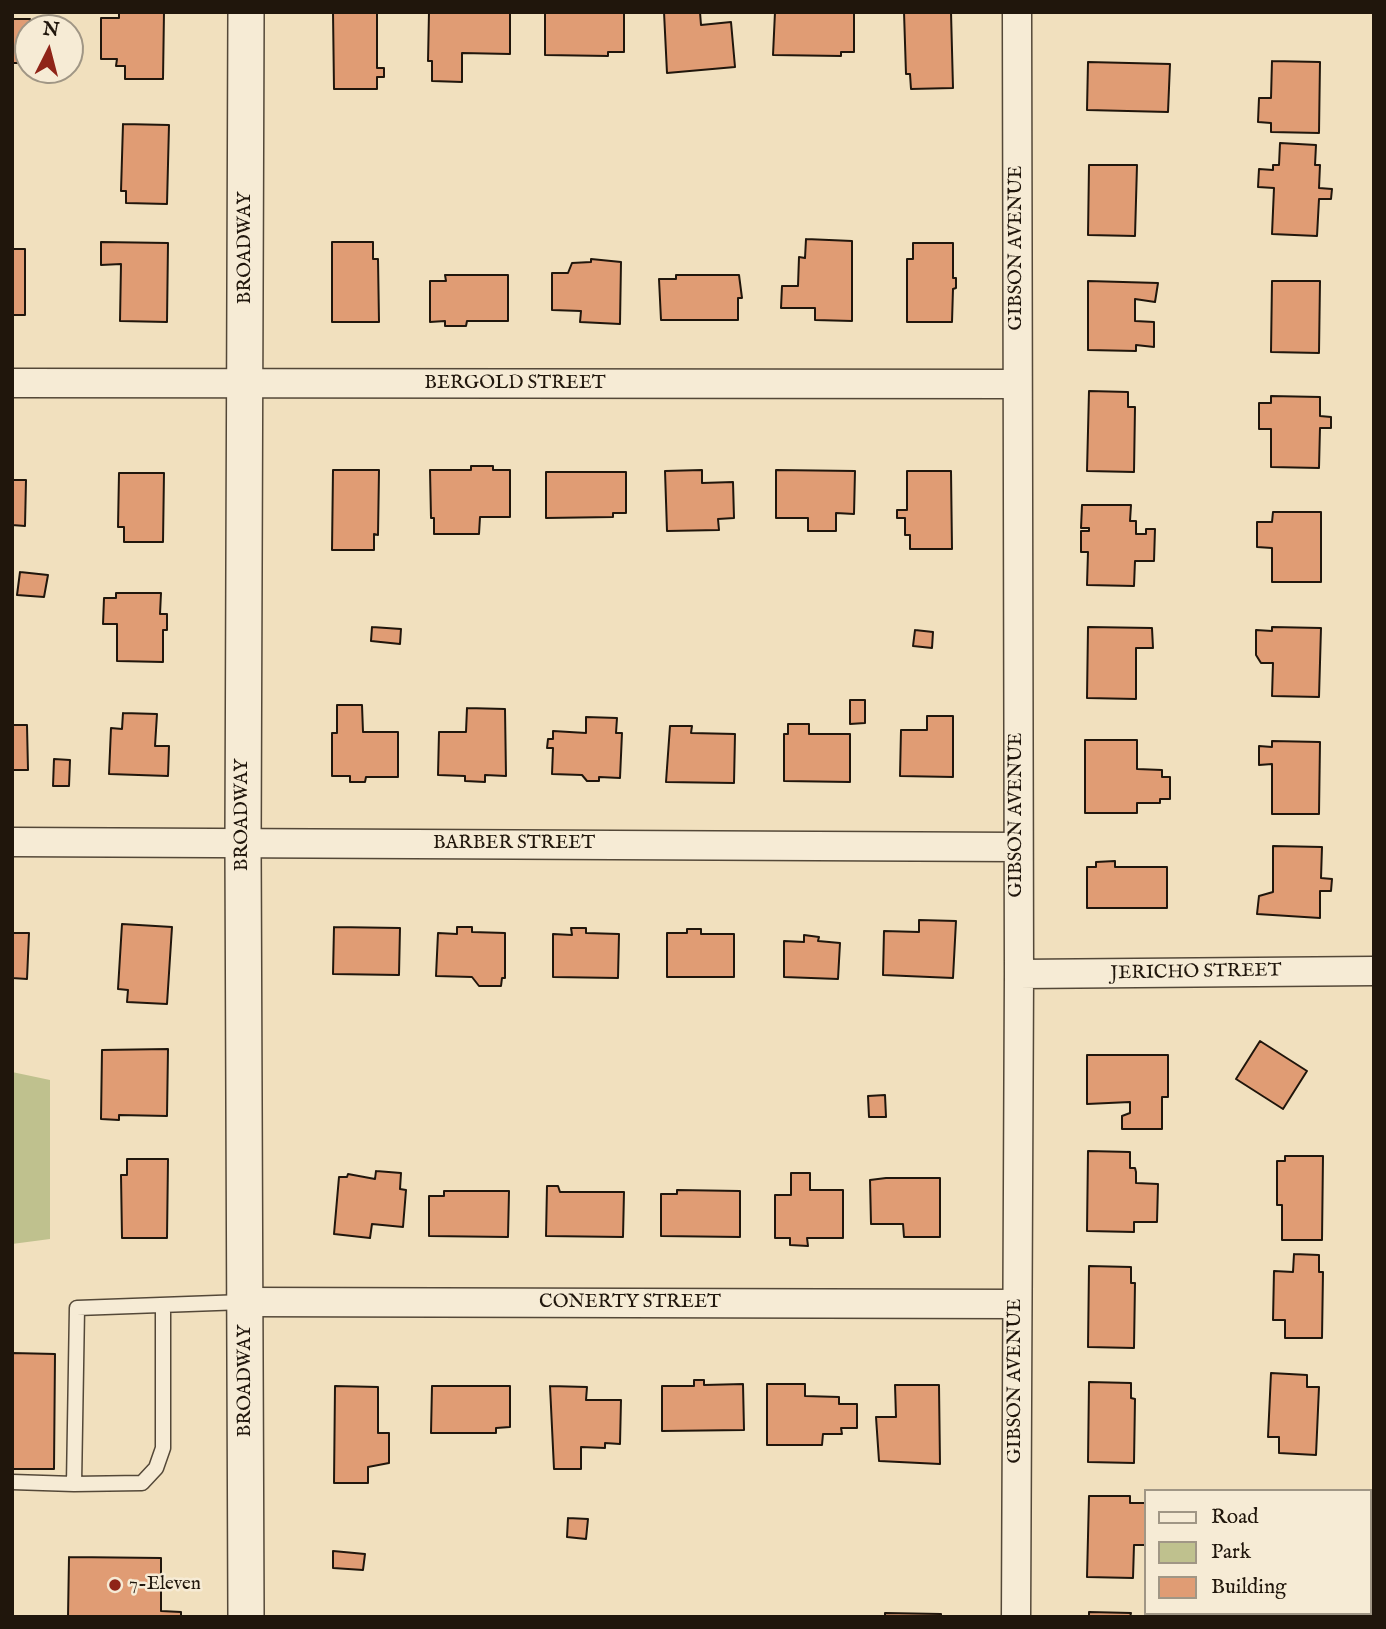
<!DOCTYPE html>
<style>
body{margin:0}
#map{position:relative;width:1386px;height:1629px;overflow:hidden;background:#f1e0be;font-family:"IM FELL English",serif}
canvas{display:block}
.frame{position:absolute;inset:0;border:14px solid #20160c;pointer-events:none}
.legend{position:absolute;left:1144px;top:1489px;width:228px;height:126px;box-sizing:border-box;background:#f6ebd5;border:2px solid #a09685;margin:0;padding:9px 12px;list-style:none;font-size:21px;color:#20160c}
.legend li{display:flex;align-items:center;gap:14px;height:35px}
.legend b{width:35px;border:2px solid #a09685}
.north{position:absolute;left:14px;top:14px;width:70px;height:70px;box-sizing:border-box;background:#f6ebd5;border:2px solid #a09685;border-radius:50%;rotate:6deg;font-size:19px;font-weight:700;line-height:28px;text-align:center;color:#20160c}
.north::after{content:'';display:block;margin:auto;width:24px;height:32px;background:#8f2418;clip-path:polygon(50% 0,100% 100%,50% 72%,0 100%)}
</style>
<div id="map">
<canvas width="1386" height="1629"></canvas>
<div class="frame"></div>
<ul class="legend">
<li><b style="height:9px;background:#f6ebd5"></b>Road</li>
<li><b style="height:19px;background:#bfc18e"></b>Park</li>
<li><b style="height:19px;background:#e09c74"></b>Building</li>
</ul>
<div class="north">N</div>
</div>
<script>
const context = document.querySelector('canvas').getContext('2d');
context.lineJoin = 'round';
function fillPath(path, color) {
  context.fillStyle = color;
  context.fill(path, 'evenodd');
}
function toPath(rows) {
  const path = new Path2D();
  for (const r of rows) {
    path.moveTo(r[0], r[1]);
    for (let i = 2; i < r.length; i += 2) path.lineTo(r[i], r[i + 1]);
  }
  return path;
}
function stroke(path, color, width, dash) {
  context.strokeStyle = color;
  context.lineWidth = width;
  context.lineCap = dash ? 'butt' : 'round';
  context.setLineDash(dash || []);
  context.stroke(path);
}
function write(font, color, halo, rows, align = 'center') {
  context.font = font + ' "IM FELL English",serif';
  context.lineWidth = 5;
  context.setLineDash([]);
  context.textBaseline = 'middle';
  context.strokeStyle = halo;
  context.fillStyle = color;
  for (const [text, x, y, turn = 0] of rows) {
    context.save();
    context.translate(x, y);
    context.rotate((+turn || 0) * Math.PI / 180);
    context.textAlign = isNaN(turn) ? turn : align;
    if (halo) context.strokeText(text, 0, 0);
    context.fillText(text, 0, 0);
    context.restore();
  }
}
fillPath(toPath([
 [12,1072,50,1080,50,1239,12,1244]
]), '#bfc18e');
const building = toPath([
 [119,12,164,12,163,79,125,79,125,66,116,66,117,59,101,59,101,18,119,18,119,12],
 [333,12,377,12,377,68,384,68,384,77,377,77,377,89,334,89,333,12],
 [429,12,510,12,510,54,462,53,462,82,432,81,432,61,428,61,429,12],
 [545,12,624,12,624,52,608,52,608,56,545,55,545,12],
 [664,12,700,12,701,25,731,22,735,67,667,73,664,12],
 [775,12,854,12,854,52,841,52,841,56,773,55,775,12],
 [904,12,951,12,953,88,911,89,910,74,906,74,904,12],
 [12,19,30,19,28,63,12,63,12,19],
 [1272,61,1320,62,1319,133,1271,132,1271,123,1258,122,1259,98,1271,98,1272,61],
 [1088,62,1170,64,1168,112,1087,110,1088,62],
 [123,124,169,125,167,204,126,203,126,191,121,191,123,124],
 [1280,143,1316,145,1315,165,1320,165,1319,188,1332,189,1331,199,1319,199,1317,236,1272,234,1274,188,1258,187,1259,169,1273,170,1273,165,1279,165,1280,143],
 [1089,165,1137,165,1135,236,1088,235,1089,165],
 [806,239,852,241,852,321,815,320,815,308,781,308,782,286,798,286,799,257,805,258,806,239],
 [101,242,168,243,167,322,120,321,121,264,101,265,101,242],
 [332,242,373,242,373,259,378,259,379,322,332,322,332,242],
 [913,243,953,243,953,278,956,278,956,288,953,289,952,322,907,322,907,259,913,259,913,243],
 [12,249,25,249,25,315,12,315,12,249],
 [591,259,621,262,620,324,580,322,581,311,552,310,552,273,568,273,572,263,591,262,591,259],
 [445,275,508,275,508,321,467,321,466,326,445,326,445,321,430,322,430,281,446,281,445,275],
 [676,275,739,275,742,298,738,298,738,320,661,320,659,279,676,279,676,275],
 [1088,281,1158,283,1155,302,1135,299,1135,321,1154,322,1154,347,1136,345,1136,351,1088,350,1088,281],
 [1272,281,1320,281,1319,353,1271,352,1272,281],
 [1089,391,1128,392,1128,407,1135,407,1134,472,1087,471,1089,391],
 [1271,396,1320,397,1320,416,1331,417,1331,428,1320,428,1319,468,1271,467,1271,429,1259,429,1259,403,1271,403,1271,396],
 [471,466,493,466,493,470,510,470,510,517,480,517,479,534,434,534,434,518,431,518,430,470,471,470,471,466],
 [333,470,379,470,378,535,374,534,374,550,332,550,333,470],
 [702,470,702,483,733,482,734,518,718,519,719,530,667,531,665,471,702,470],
 [776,470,855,471,854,514,836,513,836,531,808,531,808,518,776,518,776,470],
 [907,471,951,471,952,549,910,549,910,535,905,535,905,518,897,518,897,510,907,510,907,471],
 [546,472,626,472,626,513,613,513,613,517,546,518,546,472],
 [119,473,164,473,163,542,124,542,124,527,118,527,119,473],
 [12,480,26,480,25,526,12,525,12,480],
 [1082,505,1131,505,1130,521,1136,521,1136,534,1146,534,1146,529,1155,529,1154,561,1135,561,1134,586,1087,585,1088,552,1081,552,1081,531,1089,531,1089,528,1081,528,1082,505],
 [1273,512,1321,512,1321,582,1272,582,1272,548,1257,547,1257,522,1272,522,1273,512],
 [20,572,48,575,44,597,17,595,20,572],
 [116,593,161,593,160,614,167,614,167,630,163,630,163,662,117,661,117,624,103,624,104,598,116,598,116,593],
 [372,627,401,629,400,644,371,641,372,627],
 [1088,627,1152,628,1153,648,1136,648,1136,699,1087,698,1088,627],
 [1272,627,1321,628,1319,697,1272,696,1273,663,1261,663,1256,655,1256,630,1272,631,1272,627],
 [915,630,933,632,932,648,913,646,915,630],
 [850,700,865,700,865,723,850,724,850,700],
 [337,705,362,705,363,732,398,732,398,777,366,777,365,782,350,782,350,776,332,776,332,733,337,733,337,705],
 [467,708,505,709,506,776,485,775,485,782,465,781,465,776,438,775,439,732,466,732,467,708],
 [123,713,157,714,155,746,169,746,168,776,109,774,111,728,122,729,123,713],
 [927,716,953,716,953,777,900,776,901,730,927,730,927,716],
 [586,717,617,718,616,733,622,733,620,778,599,777,599,781,587,781,582,775,552,774,553,748,547,748,548,739,553,739,553,731,586,733,586,717],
 [788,724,809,724,809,734,850,734,850,782,784,781,784,734,788,734,788,724],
 [12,725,27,725,28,770,12,770,12,725],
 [670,726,692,726,691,733,735,734,734,783,666,782,670,726],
 [1085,740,1137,740,1137,769,1162,770,1162,777,1170,777,1170,799,1160,799,1160,803,1137,803,1137,813,1085,813,1085,740],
 [1272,741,1320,742,1319,814,1272,814,1272,764,1259,765,1259,746,1272,747,1272,741],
 [54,759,70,760,69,786,53,786,54,759],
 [1273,846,1322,847,1321,878,1332,879,1331,891,1320,891,1320,918,1257,914,1259,896,1273,892,1273,846],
 [1115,861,1115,867,1167,867,1167,908,1087,908,1087,867,1096,867,1096,862,1115,861],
 [919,920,956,921,953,978,883,975,884,931,919,932,919,920],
 [122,924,172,927,167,1004,127,1002,128,990,118,989,122,924],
 [334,927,400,928,399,975,333,974,334,927],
 [457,927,472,927,472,932,505,933,505,978,502,978,501,986,479,986,472,977,436,976,438,933,457,934,457,927],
 [571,928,586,928,586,933,619,934,618,978,553,977,553,934,572,935,571,928],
 [687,929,701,929,701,934,734,934,734,977,667,977,667,933,687,933,687,929],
 [12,933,29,933,27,979,12,978,12,933],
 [804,935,819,937,818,941,840,943,838,979,784,977,784,941,804,942,804,935],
 [1260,1041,1307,1071,1283,1109,1236,1079,1260,1041],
 [168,1049,167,1116,119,1115,119,1120,101,1119,102,1050,168,1049],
 [1087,1055,1168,1055,1168,1097,1162,1097,1162,1129,1122,1129,1122,1116,1130,1113,1130,1102,1087,1104,1087,1055],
 [885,1095,886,1117,869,1117,868,1096,885,1095],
 [1088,1151,1130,1152,1130,1168,1135,1168,1136,1172,1136,1183,1158,1184,1157,1222,1134,1222,1134,1232,1087,1231,1088,1151],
 [1285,1156,1323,1156,1322,1240,1282,1240,1282,1205,1277,1205,1277,1161,1285,1161,1285,1156],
 [127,1159,168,1159,167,1238,122,1238,121,1175,127,1175,127,1159],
 [376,1171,401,1173,400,1189,406,1190,403,1227,372,1224,370,1238,334,1234,339,1177,347,1177,348,1174,375,1179,376,1171],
 [791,1173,810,1173,810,1190,843,1190,843,1238,807,1238,808,1246,790,1245,790,1238,775,1238,775,1195,791,1195,791,1173],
 [886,1178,940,1178,940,1237,904,1237,903,1224,871,1224,870,1180,886,1178],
 [547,1186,558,1186,560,1192,624,1192,623,1237,546,1236,547,1186],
 [677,1190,740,1191,740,1237,661,1236,661,1194,677,1194,677,1190],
 [444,1191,509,1191,508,1237,429,1236,429,1196,444,1196,444,1191],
 [1294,1254,1319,1255,1319,1272,1323,1272,1322,1338,1285,1338,1285,1320,1273,1320,1274,1271,1293,1272,1294,1254],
 [1089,1266,1131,1267,1131,1283,1135,1283,1134,1348,1088,1347,1089,1266],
 [12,1353,55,1354,54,1469,12,1469,12,1353],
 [1271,1373,1307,1375,1307,1387,1319,1387,1316,1455,1279,1453,1279,1437,1268,1437,1271,1373],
 [694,1380,704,1380,704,1385,743,1384,744,1430,662,1431,662,1386,694,1386,694,1380],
 [1089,1382,1131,1383,1131,1398,1135,1399,1134,1463,1088,1462,1089,1382],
 [767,1384,805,1384,805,1396,839,1397,839,1404,857,1404,857,1428,841,1428,842,1434,823,1434,822,1445,767,1445,767,1384],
 [895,1385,939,1385,940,1464,879,1461,876,1417,896,1417,895,1385],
 [335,1386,378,1387,378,1433,389,1433,389,1463,368,1467,368,1483,334,1483,335,1386],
 [432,1386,510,1386,510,1427,496,1428,496,1433,431,1433,432,1386],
 [550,1386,587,1387,586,1400,621,1400,620,1444,605,1443,605,1448,581,1447,581,1469,554,1469,550,1386],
 [1089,1496,1130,1496,1130,1503,1146,1503,1146,1545,1134,1545,1133,1578,1087,1577,1089,1496],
 [568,1518,588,1519,586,1539,567,1537,568,1518],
 [333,1551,365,1554,363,1570,333,1568,333,1551],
 [69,1557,161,1558,161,1611,181,1612,181,1617,68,1617,69,1557],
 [1089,1612,1131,1613,1130,1617,1089,1617,1089,1612],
 [885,1613,941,1614,941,1617,871,1617,885,1616,885,1613],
 [1291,1613,1322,1613,1322,1617,1291,1617,1291,1613]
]);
fillPath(building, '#e09c74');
stroke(building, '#20160c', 2);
const service = toPath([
 [12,1482,74,1484,77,1308,244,1302],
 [74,1484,142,1483,156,1468,163,1448,163,1305]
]);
const minor = toPath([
 [12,383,1017,384],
 [12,842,1016,847],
 [1019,974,1374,971],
 [245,1302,1016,1304],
 [1016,1617,1019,974,1017,12]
]);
const tertiary = toPath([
 [246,12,243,843,246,1617]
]);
stroke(service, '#544838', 17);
stroke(minor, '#544838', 31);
stroke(tertiary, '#544838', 38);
stroke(service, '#f6ebd5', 14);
stroke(minor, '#f6ebd5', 28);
stroke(tertiary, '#f6ebd5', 35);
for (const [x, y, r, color] of [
 [115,1585,7,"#8f2418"]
]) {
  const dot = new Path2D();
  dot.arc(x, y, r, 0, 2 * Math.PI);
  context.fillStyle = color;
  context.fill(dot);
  stroke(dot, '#f6ebd5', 2.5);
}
write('19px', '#20160c', '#f6ebd5', [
 ["BROADWAY",246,248,-90],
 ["GIBSON AVENUE",1017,248,-90],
 ["BERGOLD STREET",515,384],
 ["BROADWAY",243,815,-90],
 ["GIBSON AVENUE",1017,815,-90],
 ["BARBER STREET",514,844],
 ["JERICHO STREET",1196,973,-1],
 ["CONERTY STREET",630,1303],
 ["BROADWAY",246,1381,-90],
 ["GIBSON AVENUE",1016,1381,-90]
]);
write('19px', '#20160c', '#f6ebd5', [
 ["7-Eleven",129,1585]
], 'left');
</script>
